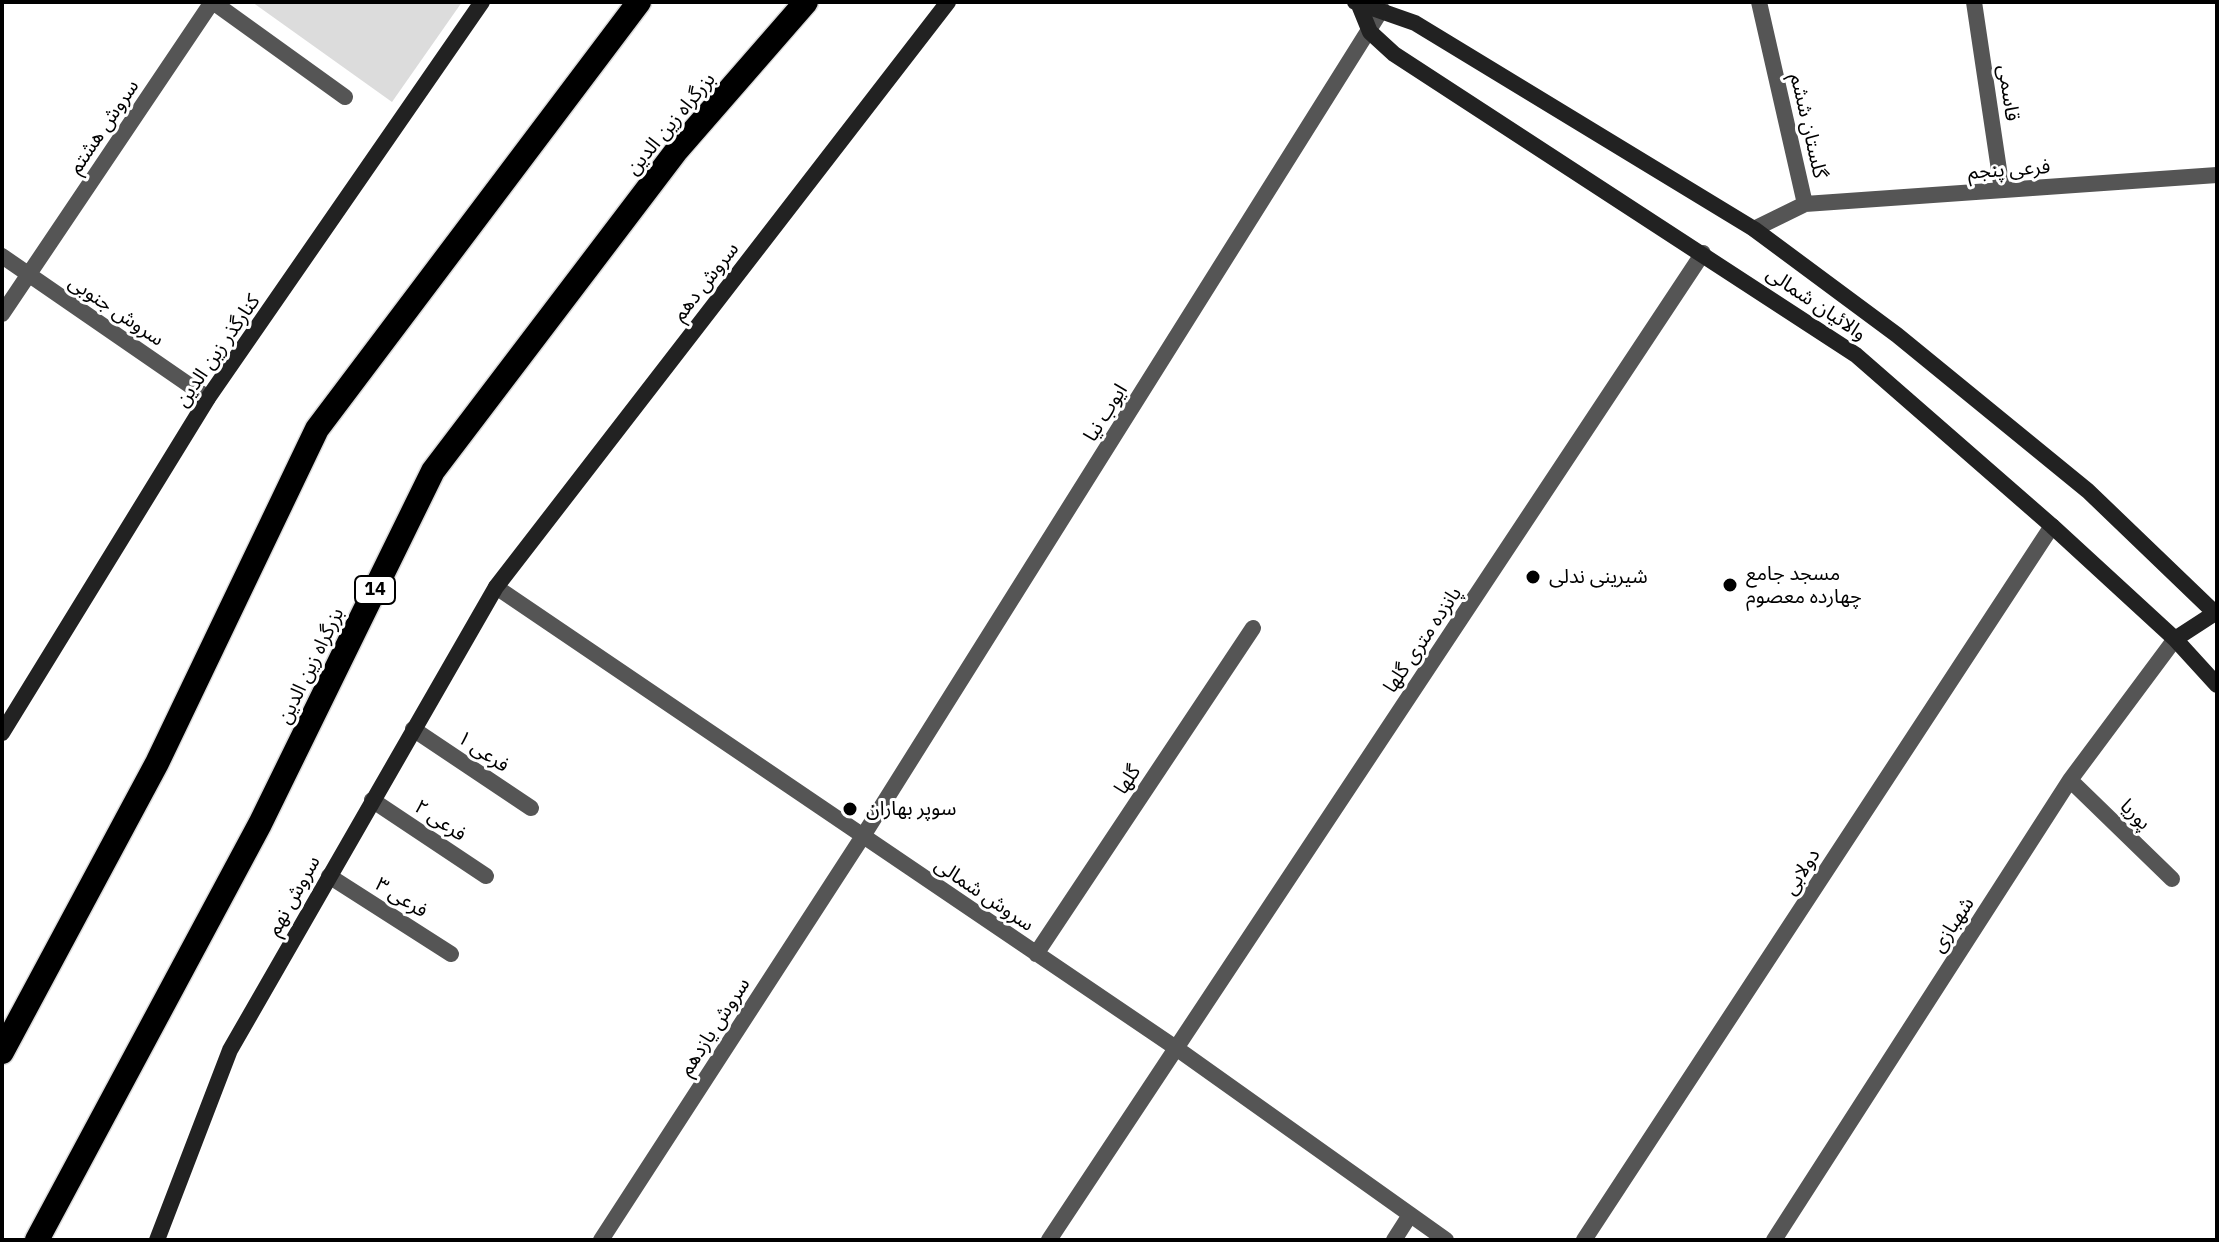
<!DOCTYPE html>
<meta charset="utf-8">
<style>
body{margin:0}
#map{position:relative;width:2219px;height:1242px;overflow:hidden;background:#fff;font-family:"IBM Plex Sans",sans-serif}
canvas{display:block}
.frame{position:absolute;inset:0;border:4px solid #000;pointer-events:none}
</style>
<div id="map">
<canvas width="2219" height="1242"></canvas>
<div class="frame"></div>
</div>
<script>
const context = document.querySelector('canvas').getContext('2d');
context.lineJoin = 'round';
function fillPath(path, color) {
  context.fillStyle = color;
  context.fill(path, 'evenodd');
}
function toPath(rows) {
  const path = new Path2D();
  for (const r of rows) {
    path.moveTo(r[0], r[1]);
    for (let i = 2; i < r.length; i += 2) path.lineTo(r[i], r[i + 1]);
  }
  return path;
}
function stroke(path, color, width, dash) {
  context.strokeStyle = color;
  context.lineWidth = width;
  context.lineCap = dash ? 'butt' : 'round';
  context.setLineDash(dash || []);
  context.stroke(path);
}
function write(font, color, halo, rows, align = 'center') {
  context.font = font + ' "IBM Plex Sans","Noto Sans Arabic",sans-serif';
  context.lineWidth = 6;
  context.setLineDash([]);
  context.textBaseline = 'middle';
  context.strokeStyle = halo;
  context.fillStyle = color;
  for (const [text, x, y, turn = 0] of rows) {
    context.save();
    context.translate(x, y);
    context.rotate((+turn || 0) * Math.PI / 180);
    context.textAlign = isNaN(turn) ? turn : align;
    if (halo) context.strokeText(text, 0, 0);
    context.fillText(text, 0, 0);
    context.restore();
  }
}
fillPath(toPath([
 [252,2,462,2,392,102]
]), '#dcdcdc');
const highway = toPath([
 [2,1052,157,763,317,429,639,2],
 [37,1240,260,824,433,471,677,150,806,2]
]);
stroke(highway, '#dbdbdb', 27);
stroke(toPath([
 [213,2,345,97],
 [1759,2,1805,204],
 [1974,2,2002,190],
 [1754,229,1805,204,2217,175],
 [2,256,208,398],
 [2,314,212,2],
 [496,587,1176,1048,1446,1240],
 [413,729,531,808],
 [2070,780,2172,879],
 [372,800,486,876],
 [329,876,451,954],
 [1036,954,1253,628],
 [601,1240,863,836,1382,9],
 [1049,1240,1703,253],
 [1394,1240,1410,1215],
 [1584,1240,2052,526],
 [1774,1240,2070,780,2175,639]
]), '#555', 16);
stroke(toPath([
 [1355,2,1415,23,1754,229,1897,335,2088,491,2217,615],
 [1359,5,1370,32,1394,54,1856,355,2052,526,2175,639,2217,685],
 [2175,639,2215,613],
 [2,733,208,398,482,2],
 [157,1240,230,1050,496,587,948,2]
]), '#222', 16);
stroke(highway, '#000', 24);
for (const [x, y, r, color] of [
 [1533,577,8,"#000"],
 [1730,585,8,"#000"],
 [850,809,8,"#000"]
]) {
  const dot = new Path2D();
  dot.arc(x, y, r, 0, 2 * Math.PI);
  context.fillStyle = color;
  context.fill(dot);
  stroke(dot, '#fff', 3);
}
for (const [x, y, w] of [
 [375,590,40]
]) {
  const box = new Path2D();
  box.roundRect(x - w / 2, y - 14, w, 28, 6);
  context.fillStyle = '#fff';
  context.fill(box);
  stroke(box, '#000', 2);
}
write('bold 18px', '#000', null, [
 ["14",375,590]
]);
write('20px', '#000', '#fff', [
 ["قاسمی",2008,93,82],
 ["بزرگراه زین الدین",671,124,-50],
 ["گلستان ششم",1808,126,77],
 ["سروش هشتم",104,127,-56],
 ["فرعی پنجم",2009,170,-4],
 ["سروش دهم",706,282,-52],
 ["والائیان شمالی",1816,304,34],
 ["سروش جنوبی",116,311,34],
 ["کنارگذر زین الدین",218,351,-55],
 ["ایوب نیا",1106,413,-58],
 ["پانزده متری گلها",1423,640,-56],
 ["بزرگراه زین الدین",311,666,-64],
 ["فرعی ۱",483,752,34],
 ["گلها",1128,780,-56],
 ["پوریا",2135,815,45],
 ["فرعی ۲",440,821,34],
 ["دولابی",1802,872,-57],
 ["سروش شمالی",984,895,34],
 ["سروش نهم",294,896,-61],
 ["فرعی ۳",401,898,32],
 ["شهبازی",1953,925,-57],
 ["سروش یازدهم",715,1027,-57]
]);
write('20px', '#000', '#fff', [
 ["مسجد جامع",1746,574],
 ["چهارده معصوم",1746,597],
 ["شیرینی ندلی",1549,577],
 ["سوپر بهاران",866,809]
], 'left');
</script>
